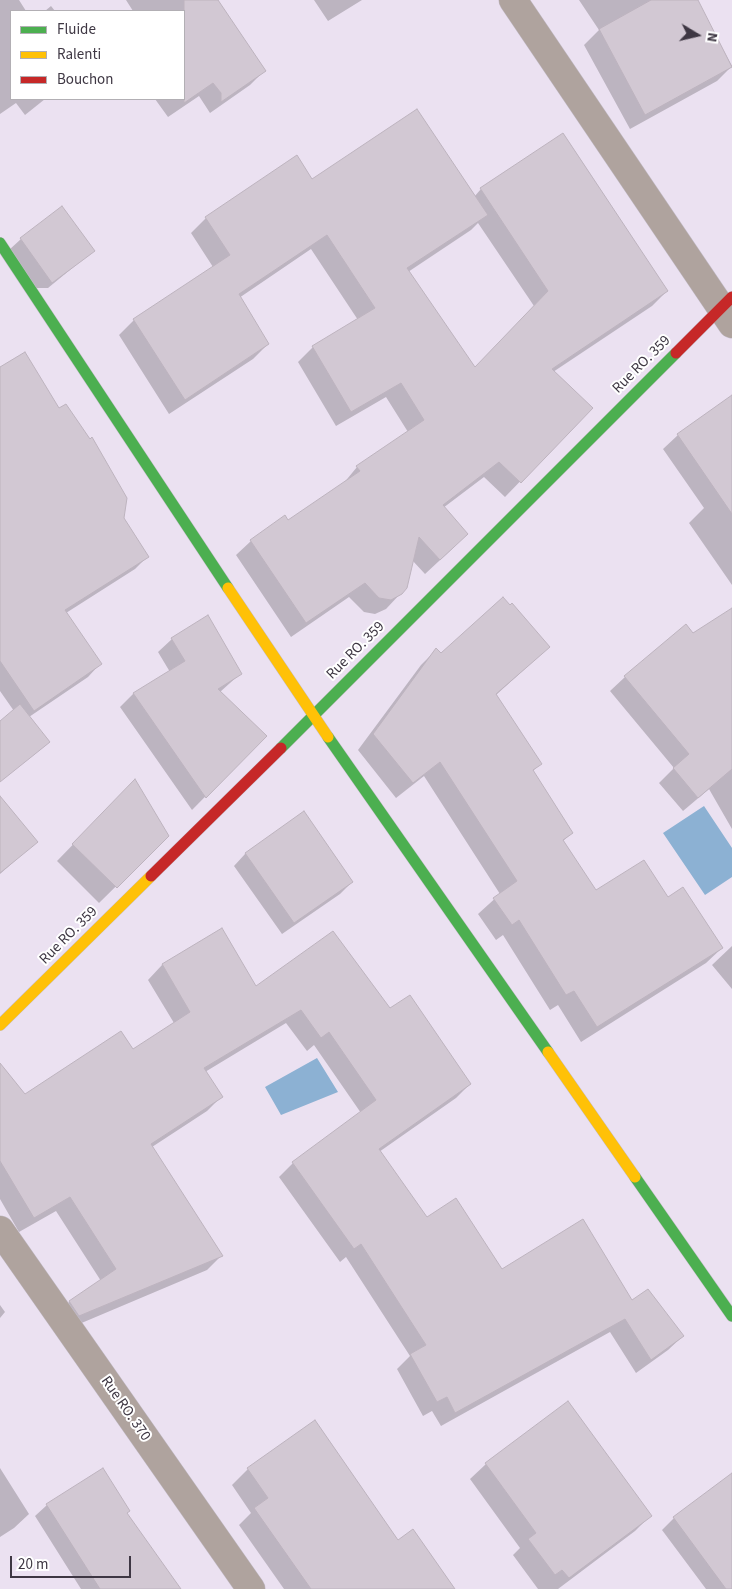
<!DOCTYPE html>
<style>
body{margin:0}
#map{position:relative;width:732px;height:1589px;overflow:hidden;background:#ebe1f1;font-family:"Source Sans 3",sans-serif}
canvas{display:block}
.legend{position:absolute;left:10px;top:10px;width:175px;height:90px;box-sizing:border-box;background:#fff;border:1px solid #b2afb4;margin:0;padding:6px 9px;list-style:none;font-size:15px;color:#3e3743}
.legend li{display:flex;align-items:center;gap:10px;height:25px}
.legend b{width:25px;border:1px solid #b2afb4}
.north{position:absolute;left:672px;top:10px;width:50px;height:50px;-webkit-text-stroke:4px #fff;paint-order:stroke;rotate:99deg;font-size:14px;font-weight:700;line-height:20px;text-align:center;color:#3e3743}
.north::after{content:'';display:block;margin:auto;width:18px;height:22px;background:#3e3743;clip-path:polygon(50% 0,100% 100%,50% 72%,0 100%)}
.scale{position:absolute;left:10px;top:1556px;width:121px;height:22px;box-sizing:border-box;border:2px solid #3e3743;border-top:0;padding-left:6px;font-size:15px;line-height:18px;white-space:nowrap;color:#3e3743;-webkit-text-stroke:4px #fff;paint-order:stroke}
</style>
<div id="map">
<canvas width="732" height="1589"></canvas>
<ul class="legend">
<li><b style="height:6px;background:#4caf50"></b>Fluide</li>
<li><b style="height:6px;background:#ffc107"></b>Ralenti</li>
<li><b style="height:6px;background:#c62828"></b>Bouchon</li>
</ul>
<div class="north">N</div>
<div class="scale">20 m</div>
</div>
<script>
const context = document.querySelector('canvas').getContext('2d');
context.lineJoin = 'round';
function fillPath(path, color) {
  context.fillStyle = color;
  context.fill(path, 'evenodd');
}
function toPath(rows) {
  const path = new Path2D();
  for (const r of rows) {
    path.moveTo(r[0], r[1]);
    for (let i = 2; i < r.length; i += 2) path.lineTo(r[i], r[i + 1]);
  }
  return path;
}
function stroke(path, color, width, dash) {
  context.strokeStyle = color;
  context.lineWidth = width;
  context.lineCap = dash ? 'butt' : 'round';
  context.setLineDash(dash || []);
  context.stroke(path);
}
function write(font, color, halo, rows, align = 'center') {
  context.font = font + ' "Source Sans 3",sans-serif';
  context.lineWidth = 4;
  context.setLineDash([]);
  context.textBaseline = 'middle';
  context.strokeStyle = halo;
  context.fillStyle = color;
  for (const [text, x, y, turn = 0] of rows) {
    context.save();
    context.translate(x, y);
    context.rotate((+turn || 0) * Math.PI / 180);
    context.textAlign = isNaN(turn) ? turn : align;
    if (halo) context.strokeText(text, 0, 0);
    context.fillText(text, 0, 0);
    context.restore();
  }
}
fillPath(toPath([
 [704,806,732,848,732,877,705,895,663,833],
 [317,1058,338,1092,281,1115,265,1087]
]), '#8cb1d3');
fillPath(toPath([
 [0,0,19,0,26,11,11,11,11,99,45,99,25,115,16,103,0,114],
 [126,0,217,0,264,71,250,85,210,113,199,96,168,117,155,99,184,99,184,11,133,11],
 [314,0,362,0,328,21],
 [579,0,696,0,732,66,717,81,630,129,584,45,599,30],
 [51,6,55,11,45,11],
 [296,157,312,181,474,197,481,189,667,291,652,306,553,372,591,408,505,497,484,477,443,508,452,549,425,574,412,560,401,593,386,609,375,614,364,612,349,597,291,637,236,555,251,541,288,522,343,484,357,467,408,432,386,397,336,426,298,362,313,347,358,320,311,249,239,298,268,344,253,359,169,414,119,335,134,320,213,267,191,233,206,218],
 [478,223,534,306,475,368,408,272,471,230],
 [21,239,93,251,48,288,36,288,9,250],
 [0,368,122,518,147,557,135,569,66,613,100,664,88,677,29,717,0,742,0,722,14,711,0,691],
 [732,397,732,585,689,523,704,508,663,449,678,435],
 [732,609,732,829,709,789,683,811,659,783,674,768,610,691,625,677],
 [172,639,240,674,220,692,265,736,192,810,120,707,133,694,170,672,158,652],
 [549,647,496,695,540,764,532,772,572,833,563,841,596,892,667,899,722,948,706,963,581,1042,558,1005,550,1010,503,935,496,940,478,914,500,894,424,776,396,798,358,750,421,665,436,650,441,655],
 [119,797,164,839,99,903,57,861],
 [0,798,36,842,0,874],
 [304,813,352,882,340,894,282,934,234,866,245,854],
 [222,930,256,988,390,1010,470,1084,456,1098,379,1152,427,1218,501,1270,632,1302,683,1336,668,1350,636,1373,610,1332,441,1426,432,1411,423,1416,397,1369,410,1356,346,1257,340,1262,279,1177,293,1163,361,1113,314,1045,307,1051,286,1023,205,1072,221,1097,207,1111,152,1147,221,1256,207,1270,65,1330,55,1316,69,1302,101,1281,56,1211,19,1232,0,1199,0,1086,24,1096,132,1051,174,1023,148,980,162,965],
 [732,946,732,989,712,965],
 [0,1305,5,1312,0,1318],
 [567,1403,650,1516,635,1531,558,1589,538,1589,513,1555,520,1548,470,1479,486,1464],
 [0,1468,29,1514,14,1528,0,1537],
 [248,1469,397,1542,453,1589,284,1589,239,1525,251,1513,232,1485],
 [732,1500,732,1589,706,1589,662,1530,674,1518],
 [47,1505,126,1513,180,1589,81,1589,35,1516]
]), '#0003');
const building = toPath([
 [184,0,218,0,266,71,221,102,221,93,213,83,184,103,184,0],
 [651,0,698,0,732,67,645,115,599,29,651,0],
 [417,109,488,215,407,268,475,367,548,291,480,188,563,133,668,291,552,369,593,408,521,483,499,462,443,505,468,534,440,560,419,537,407,588,402,594,391,600,379,598,365,583,306,623,250,540,285,515,288,520,360,471,356,466,424,420,401,383,351,412,312,346,375,308,327,235,239,294,269,344,185,400,133,319,230,255,205,217,297,155,312,179,417,109],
 [62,206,95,251,52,283,20,238,62,206],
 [25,352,59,408,66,404,90,439,92,437,127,498,124,518,149,557,65,610,102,664,34,711,0,661,0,367,25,352],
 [732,395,732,514,677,434,732,395],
 [503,597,510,605,512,603,550,647,496,694,542,764,533,770,573,833,563,840,596,890,644,860,668,897,683,887,723,948,597,1027,574,991,566,995,519,920,512,925,493,898,517,881,440,762,413,783,373,734,436,648,441,653,503,597],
 [732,608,732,769,698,798,673,768,689,754,624,676,686,624,693,633,732,608],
 [208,615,242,674,218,689,267,736,206,798,133,693,185,661,171,638,208,615],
 [20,704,50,742,0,782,0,721,20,704],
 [135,779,169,836,117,888,72,844,135,779],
 [0,796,38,842,0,873,0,796],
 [304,811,353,882,294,923,245,853,304,811],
 [222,928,256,986,333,931,390,1008,410,995,471,1084,379,1149,427,1217,456,1198,502,1269,583,1219,632,1300,648,1289,684,1336,651,1360,625,1319,455,1413,447,1397,437,1402,410,1354,426,1345,361,1244,354,1249,292,1162,376,1100,329,1032,321,1038,301,1010,204,1068,223,1097,151,1144,223,1256,79,1316,69,1301,116,1269,70,1197,34,1218,0,1161,0,1063,25,1094,121,1031,133,1049,190,1012,162,964,222,928],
 [568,1401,652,1516,569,1578,562,1570,555,1575,528,1539,536,1533,485,1463,568,1401],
 [315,1420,398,1540,413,1529,455,1589,311,1589,254,1508,268,1498,247,1468,315,1420],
 [103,1468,130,1511,127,1513,181,1589,100,1589,46,1504,103,1468],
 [732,1473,732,1589,726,1589,673,1517,732,1473]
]);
fillPath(building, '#d2c8d3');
stroke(building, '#bdb3be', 1);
const street = toPath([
 [513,0,732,324],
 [0,1230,251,1589]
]);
const fast = toPath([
 [0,243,228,588],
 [328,737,548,1052],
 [281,748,676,353],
 [635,1177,732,1316]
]);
const slow = toPath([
 [228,588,328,737],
 [0,1025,151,876],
 [548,1052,635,1177]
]);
const jam = toPath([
 [676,353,732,297],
 [151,876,281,748]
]);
stroke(street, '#c4bdc9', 29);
stroke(fast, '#c4bdc9', 12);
stroke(slow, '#c4bdc9', 12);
stroke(jam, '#c4bdc9', 12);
stroke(street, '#afa39e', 28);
stroke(fast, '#4caf50', 11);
stroke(slow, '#ffc107', 11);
stroke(jam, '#c62828', 11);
write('15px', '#3e3743', '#fff', [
 ["Rue RO. 359",642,365,-45],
 ["Rue RO. 359",356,651,-45],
 ["Rue RO. 359",69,936,-45],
 ["Rue RO. 370",125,1409,55]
]);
</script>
